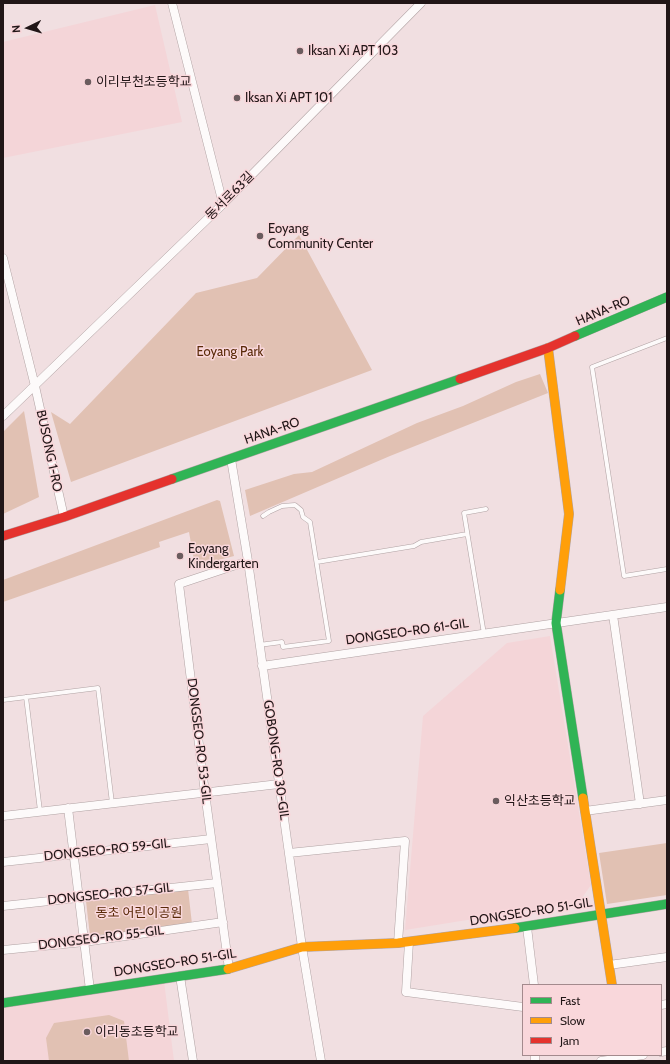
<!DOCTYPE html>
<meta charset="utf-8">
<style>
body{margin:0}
#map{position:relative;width:670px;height:1064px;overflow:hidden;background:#f1dfe1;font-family:Cabin,sans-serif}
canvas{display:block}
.frame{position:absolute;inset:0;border:4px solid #211617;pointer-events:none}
.legend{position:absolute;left:522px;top:984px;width:140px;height:72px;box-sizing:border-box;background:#f9d7db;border:1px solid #a38a8d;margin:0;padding:5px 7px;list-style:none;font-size:12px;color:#211617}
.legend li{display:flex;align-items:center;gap:8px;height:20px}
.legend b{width:20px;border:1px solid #a38a8d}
.north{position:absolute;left:8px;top:8px;width:40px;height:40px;-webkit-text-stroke:3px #f9d7db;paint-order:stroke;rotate:265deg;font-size:11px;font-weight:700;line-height:16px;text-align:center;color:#211617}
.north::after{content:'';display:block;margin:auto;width:14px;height:18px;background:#211617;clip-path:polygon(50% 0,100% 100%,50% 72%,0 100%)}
</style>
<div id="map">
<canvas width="670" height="1064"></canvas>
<div class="frame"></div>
<ul class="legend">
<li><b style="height:5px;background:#30b455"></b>Fast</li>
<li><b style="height:5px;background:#ff9f0a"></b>Slow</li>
<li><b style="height:5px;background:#e5322d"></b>Jam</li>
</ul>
<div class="north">N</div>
</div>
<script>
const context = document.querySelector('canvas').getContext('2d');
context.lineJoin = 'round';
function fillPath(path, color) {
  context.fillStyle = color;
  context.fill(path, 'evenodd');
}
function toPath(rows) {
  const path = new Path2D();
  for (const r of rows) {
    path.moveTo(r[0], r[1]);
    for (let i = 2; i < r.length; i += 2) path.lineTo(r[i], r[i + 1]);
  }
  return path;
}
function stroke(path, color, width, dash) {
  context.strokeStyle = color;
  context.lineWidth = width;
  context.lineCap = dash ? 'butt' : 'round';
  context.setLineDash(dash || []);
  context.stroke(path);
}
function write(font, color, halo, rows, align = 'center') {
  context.font = font + ' Cabin,"Noto Sans KR",sans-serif';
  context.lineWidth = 3;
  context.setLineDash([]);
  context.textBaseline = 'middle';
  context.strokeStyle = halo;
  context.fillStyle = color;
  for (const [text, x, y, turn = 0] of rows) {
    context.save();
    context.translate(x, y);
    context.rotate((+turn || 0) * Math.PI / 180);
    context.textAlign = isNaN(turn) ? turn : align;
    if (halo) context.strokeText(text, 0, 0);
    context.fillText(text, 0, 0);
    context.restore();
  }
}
fillPath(toPath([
 [155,5,182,122,3,158,3,42],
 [550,636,591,885,579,902,405,930,423,716,507,643],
 [164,981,174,1061,3,1061,3,1004]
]), '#f4d5d8');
fillPath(toPath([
 [299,235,372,370,71,482,51,412,70,424,196,293,257,278],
 [540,374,548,393,390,456,250,516,245,490,294,474,312,472,417,423,463,406,516,382],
 [24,411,39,497,3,514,3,432],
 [217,500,220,501,234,556,195,566,189,532,159,542,160,547,3,602,3,580],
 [667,843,667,895,607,904,599,853],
 [188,889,192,924,90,936,86,901],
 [109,1015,124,1021,129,1061,49,1061,46,1038,54,1023]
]), '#e1c1b3');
const lane = toPath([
 [667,338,592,367,624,576,667,569],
 [317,562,414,546,421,542,467,534],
 [484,634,464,513,486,509],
 [259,645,282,642,283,647,329,641,310,522,303,517,301,510,295,505,282,506,269,512,263,516],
 [26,697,40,811],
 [3,700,98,688,112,803]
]);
const street = toPath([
 [172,3,223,204],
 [3,258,35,386,64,517],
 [3,416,223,204,421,3],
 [231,459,248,561,302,947,321,1061],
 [613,615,640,804],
 [262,666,667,607],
 [68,808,90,990],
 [585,811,667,800],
 [3,816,279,784],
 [289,853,405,841,398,943],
 [3,862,211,839],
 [3,906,217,883],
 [527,927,534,985],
 [409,942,406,992,523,1007],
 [3,950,84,942,223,922],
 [609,965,667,957],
 [229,969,205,793,179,584,248,561],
 [180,976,193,1061],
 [661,1005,667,1004],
 [661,1052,667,1051],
 [535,1061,535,1055],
 [601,1061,643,1055]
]);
const fast = toPath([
 [575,336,667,297],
 [172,479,460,379],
 [560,590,556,623,583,798],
 [515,928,667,904],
 [3,1003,228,969]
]);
const slow = toPath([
 [548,348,569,514,560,590],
 [583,798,612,985],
 [228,969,302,947,398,943,515,928]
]);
const jam = toPath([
 [460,379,548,348,575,336],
 [3,536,64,517,172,479]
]);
stroke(lane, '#b0a2a3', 5);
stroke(street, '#b0a2a3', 9);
stroke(fast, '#b0a2a3', 10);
stroke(slow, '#b0a2a3', 10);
stroke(jam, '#b0a2a3', 10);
stroke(lane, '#fdfafa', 4);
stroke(street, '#fdfafa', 8);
stroke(fast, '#30b455', 9);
stroke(slow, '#ff9f0a', 9);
stroke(jam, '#e5322d', 9);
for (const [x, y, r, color] of [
 [300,51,4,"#6a5c5e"],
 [88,82,4,"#6a5c5e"],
 [237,98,4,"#6a5c5e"],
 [260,236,4,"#6a5c5e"],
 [180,556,4,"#6a5c5e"],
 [496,801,4,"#6a5c5e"],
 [87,1032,4,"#6a5c5e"]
]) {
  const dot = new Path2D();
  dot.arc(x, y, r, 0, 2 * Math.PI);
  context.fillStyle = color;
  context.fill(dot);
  stroke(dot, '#f9d7db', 1.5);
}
write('13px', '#211617', '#f9d7db', [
 ["Iksan Xi APT 103",308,51],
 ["이리부천초등학교",96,82],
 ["Iksan Xi APT 101",245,98],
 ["Eoyang",268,229],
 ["Community Center",268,244],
 ["Eoyang",188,549],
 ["Kindergarten",188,564],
 ["익산초등학교",504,801],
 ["이리동초등학교",95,1032]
], 'left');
write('13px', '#211617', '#f9d7db', [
 ["동서로63길",230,196,-45],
 ["HANA-RO",603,311,-23],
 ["HANA-RO",272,431,-19],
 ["BUSONG 1-RO",49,451,78],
 ["DONGSEO-RO 61-GIL",407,632,-8],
 ["DONGSEO-RO 53-GIL",199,741,83],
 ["GOBONG-RO 30-GIL",276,760,82],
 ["DONGSEO-RO 59-GIL",107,850,-6],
 ["DONGSEO-RO 57-GIL",110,894,-6],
 ["DONGSEO-RO 51-GIL",531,912,-9],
 ["DONGSEO-RO 55-GIL",101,938,-7],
 ["DONGSEO-RO 51-GIL",175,963,-9]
]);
write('13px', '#592a08', '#f9d7db', [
 ["Eoyang Park",230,352],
 ["동초 어린이공원",139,913]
]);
</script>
